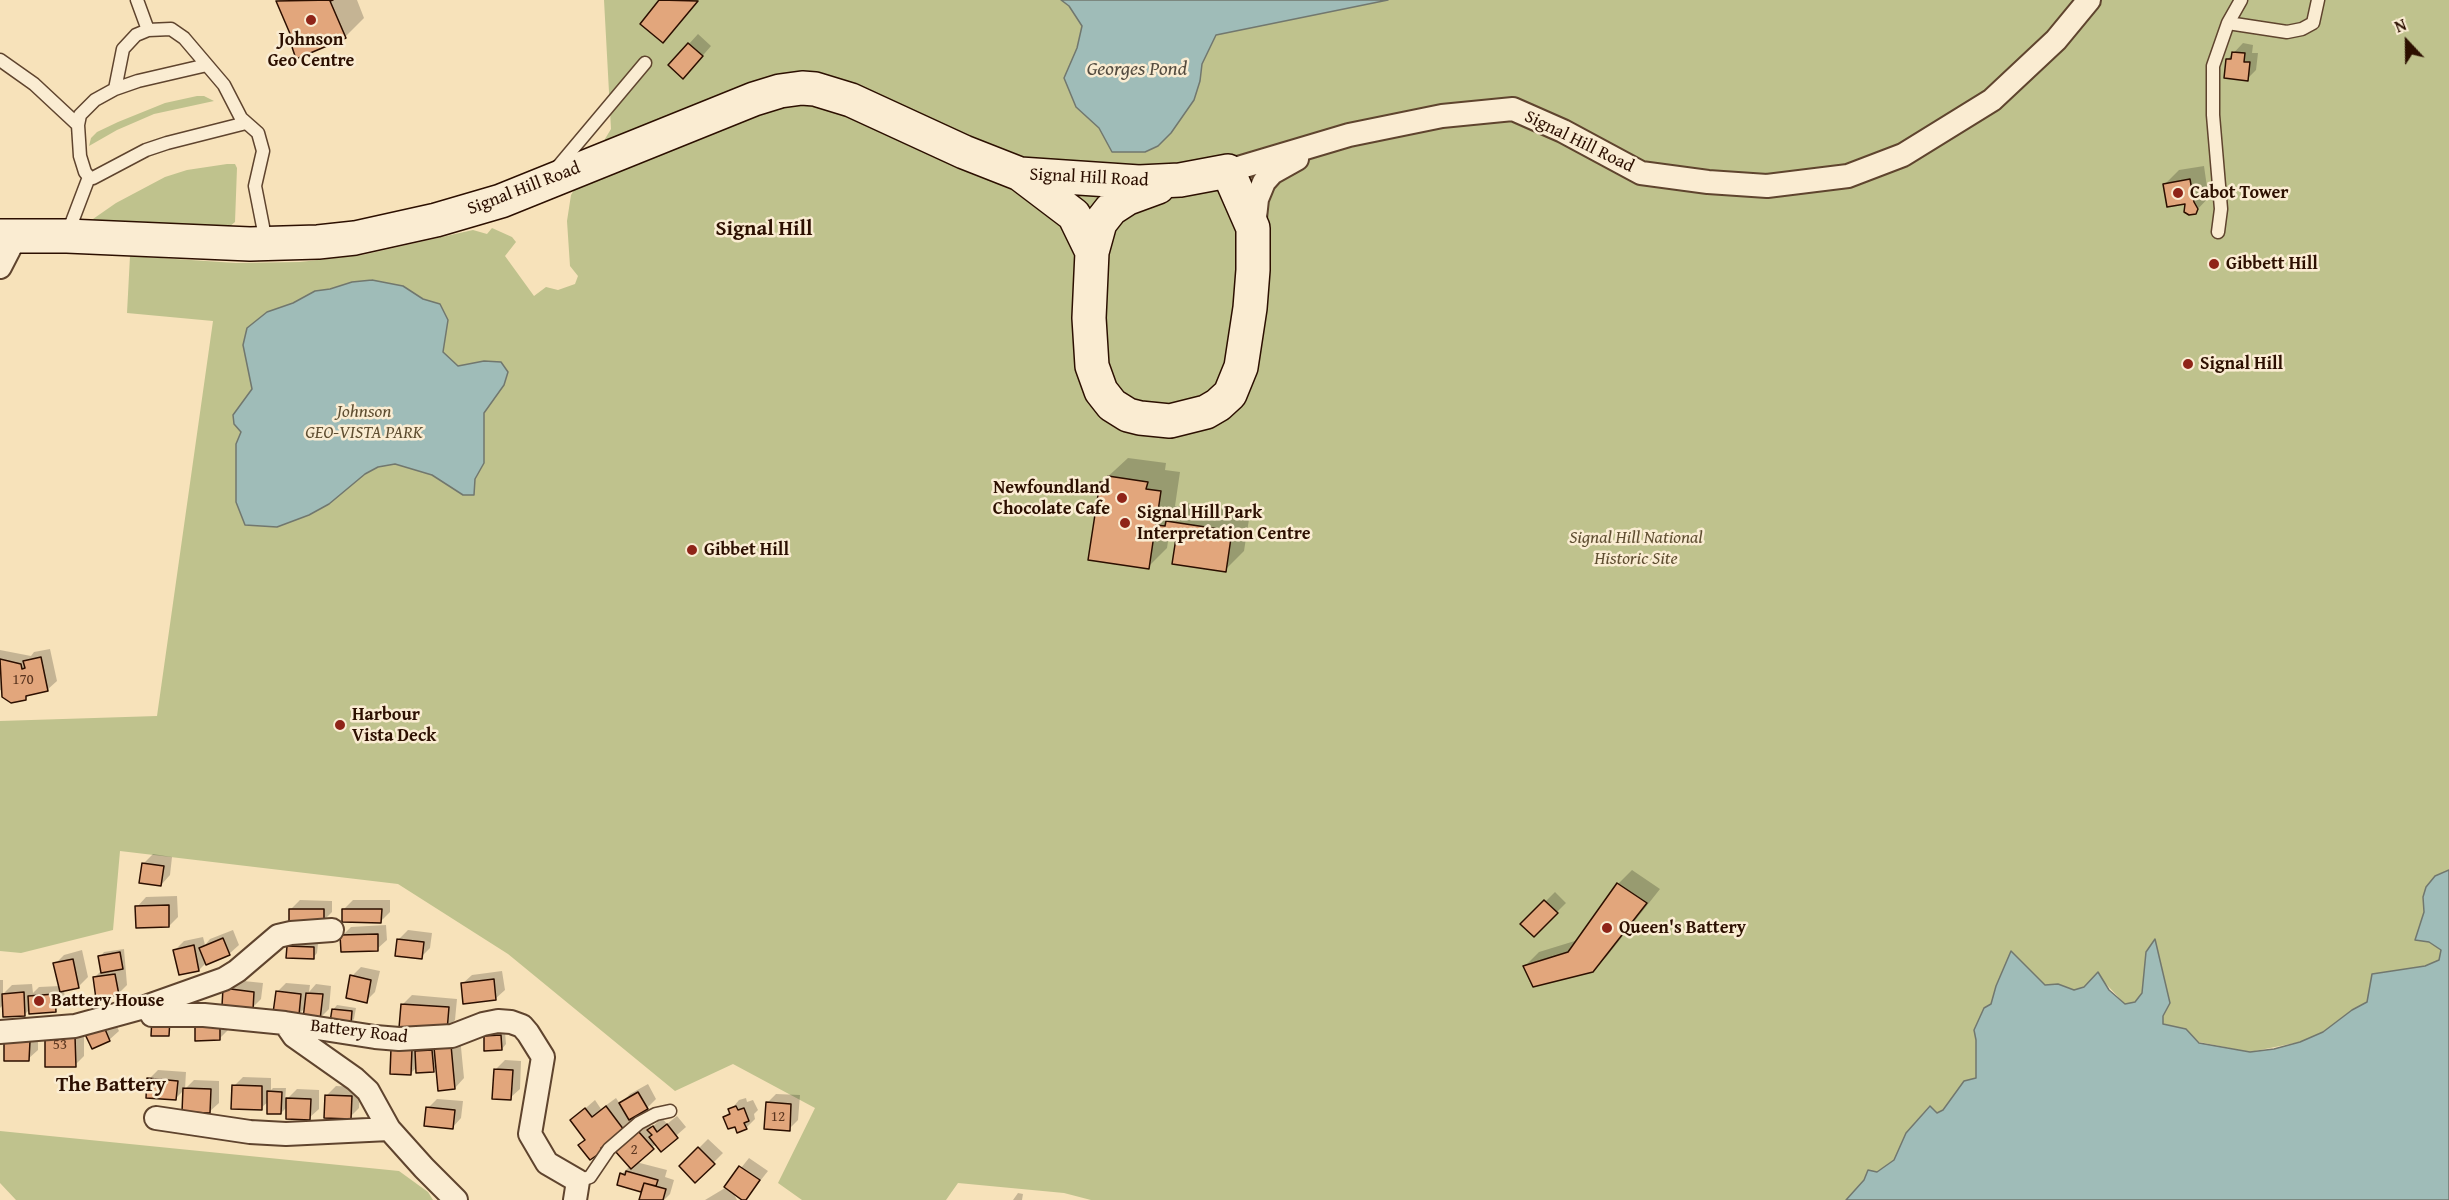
<!DOCTYPE html>
<style>
body{margin:0}
#map{position:relative;width:2449px;height:1200px;overflow:hidden;background:#f7e2ba;font-family:"Gentium Book Plus",serif}
canvas{display:block}
.north{position:absolute;left:2377px;top:12px;width:60px;height:60px;-webkit-text-stroke:4px #faecd2;paint-order:stroke;rotate:338deg;font-size:16px;font-weight:700;line-height:24px;text-align:center;color:#2c0f00}
.north::after{content:'';display:block;margin:auto;width:21px;height:27px;background:#2c0f00;clip-path:polygon(50% 0,100% 100%,50% 72%,0 100%)}
</style>
<div id="map">
<canvas width="2449" height="1200"></canvas>
<div class="north">N</div>
</div>
<script>
const context = document.querySelector('canvas').getContext('2d');
context.lineJoin = 'round';
function fillPath(path, color) {
  context.fillStyle = color;
  context.fill(path, 'evenodd');
}
function toPath(rows) {
  const path = new Path2D();
  for (const r of rows) {
    path.moveTo(r[0], r[1]);
    for (let i = 2; i < r.length; i += 2) path.lineTo(r[i], r[i + 1]);
  }
  return path;
}
function stroke(path, color, width, dash) {
  context.strokeStyle = color;
  context.lineWidth = width;
  context.lineCap = dash ? 'butt' : 'round';
  context.setLineDash(dash || []);
  context.stroke(path);
}
function write(font, color, halo, rows, align = 'center') {
  context.font = font + ' "Gentium Book Plus",serif';
  context.lineWidth = 5;
  context.setLineDash([]);
  context.textBaseline = 'middle';
  context.strokeStyle = halo;
  context.fillStyle = color;
  for (const [text, x, y, turn = 0] of rows) {
    context.save();
    context.translate(x, y);
    context.rotate((+turn || 0) * Math.PI / 180);
    context.textAlign = isNaN(turn) ? turn : align;
    if (halo) context.strokeText(text, 0, 0);
    context.fillText(text, 0, 0);
    context.restore();
  }
}
fillPath(toPath([
 [604,0,2449,0,2449,870,2435,876,2423,897,2424,912,2415,940,2429,942,2441,950,2439,960,2425,966,2389,972,2371,987,2367,1002,2352,1010,2323,1032,2300,1042,2250,1052,2199,1042,2186,1029,2163,1024,2163,1016,2170,1002,2155,940,2146,952,2142,993,2135,1002,2125,1004,2106,984,2074,990,2058,984,2044,985,2011,951,1996,986,1991,1004,1984,1008,1974,1030,1976,1040,1976,1078,1943,1110,1937,1113,1929,1106,1906,1133,1894,1160,1877,1172,1868,1171,1864,1180,1846,1200,1091,1200,1064,1193,958,1183,946,1200,802,1200,778,1183,815,1108,733,1064,675,1091,508,954,398,884,120,851,113,930,21,953,0,951,0,721,157,716,213,321,127,313,130,256,236,263,300,262,362,255,473,230,487,234,492,228,512,237,516,242,505,256,534,296,546,287,558,290,575,284,578,276,570,266,567,221,571,195,611,129],
 [197,96,204,96,214,101,154,114,117,130,89,146,91,138,97,132,118,122,165,103],
 [227,164,235,164,237,168,235,222,229,227,96,221,93,219,116,203,165,177,187,170],
 [0,1131,399,1171,428,1192,433,1200,16,1200,0,1183]
]), '#bfc28d');
const water = toPath([
 [1061,0,1388,0,1216,35,1202,64,1200,81,1194,100,1171,133,1158,146,1145,152,1112,152,1099,128,1076,107,1064,78,1077,48,1082,26,1069,6,1061,0],
 [372,280,403,286,423,299,440,304,448,320,443,352,458,366,484,361,501,362,508,372,504,385,484,413,484,463,475,479,474,495,463,495,432,475,395,464,378,467,365,474,329,504,309,515,277,527,245,525,236,502,236,444,241,432,234,424,233,415,252,389,243,345,247,328,267,312,293,303,315,291,330,289,352,282,372,280],
 [2449,870,2449,1200,1846,1200,1864,1180,1868,1170,1877,1172,1894,1160,1906,1133,1930,1106,1937,1113,1943,1110,1964,1081,1976,1078,1976,1040,1974,1030,1984,1008,1991,1004,1996,986,2011,951,2045,985,2058,984,2074,990,2084,987,2098,972,2109,990,2125,1004,2135,1002,2142,993,2146,952,2155,939,2170,1003,2163,1016,2163,1024,2186,1029,2199,1043,2250,1052,2274,1049,2300,1042,2323,1032,2352,1010,2367,1002,2372,974,2425,966,2439,960,2441,950,2429,942,2415,940,2424,912,2423,897,2426,887,2435,876,2449,870]
]);
fillPath(water, '#9fbcb8');
stroke(water, '#71776e', 1.5);
fillPath(toPath([
 [279,0,357,0,364,18,345,37,295,42],
 [661,0,699,0,663,41,642,24],
 [698,34,711,46,692,68,670,65],
 [2243,43,2253,45,2252,53,2258,53,2256,70,2247,79,2227,60],
 [2204,166,2207,187,2212,194,2195,212,2165,184,2179,170],
 [1128,458,1166,463,1165,470,1180,472,1175,506,1182,507,1186,503,1250,513,1244,551,1225,570,1178,537,1169,535,1167,548,1148,567,1102,482],
 [50,649,57,681,47,690,31,693,26,698,0,690,0,650,31,656,34,652],
 [153,854,172,857,170,875,161,885,143,864],
 [1632,870,1660,889,1607,956,1593,970,1525,966,1539,952,1578,940,1618,884],
 [1555,892,1566,903,1534,935,1523,924],
 [177,896,178,917,169,926,137,907,146,897],
 [300,900,332,901,332,912,323,921,290,910],
 [353,900,390,900,390,912,381,921,344,909],
 [386,925,387,940,377,949,342,936,351,927],
 [233,930,239,945,229,954,207,962,199,970,175,950,184,941,203,937,205,945,210,939],
 [408,930,432,933,430,948,421,957,399,939],
 [292,942,318,944,317,953,313,958,288,947],
 [124,949,127,985,118,994,94,978,102,970,100,957,104,952],
 [82,950,88,977,79,986,64,990,65,1001,56,1010,30,1009,24,1015,4,1004,0,1008,0,980,3,980,3,994,12,985,32,984,33,993,39,987,60,986,55,964,64,955],
 [361,967,380,971,375,992,366,1001,352,976],
 [502,971,505,990,495,999,462,984,472,975],
 [234,980,263,983,261,999,252,1008,225,989],
 [286,983,310,985,309,992,316,984,331,986,329,1009,320,1018,306,1007,299,1014,277,992],
 [412,995,457,999,455,1020,446,1029,402,1005],
 [337,1005,356,1008,354,1019,350,1023,333,1010],
 [228,1013,229,1029,219,1039,196,1039],
 [111,1014,119,1031,109,1040,85,1030],
 [84,1027,84,1056,75,1065,47,1065],
 [38,1032,38,1050,28,1059,5,1059],
 [505,1032,506,1044,502,1049,485,1037,489,1033],
 [460,1037,464,1078,455,1088,437,1066,433,1071,417,1067,410,1074,393,1049],
 [505,1060,521,1061,520,1089,510,1098,495,1070],
 [158,1070,186,1072,185,1089,194,1080,219,1081,219,1103,209,1112,184,1090,175,1099,149,1079],
 [243,1077,271,1078,271,1090,273,1088,286,1088,285,1101,297,1089,319,1090,319,1109,309,1118,288,1106,281,1113,269,1101,261,1108,234,1086],
 [648,1084,656,1099,647,1108,630,1117,632,1120,610,1139,602,1150,586,1139,572,1120,595,1100,601,1109,616,1098,620,1104,630,1094],
 [336,1086,360,1087,359,1108,350,1117,326,1096],
 [776,1094,800,1095,798,1120,789,1129,767,1103],
 [746,1098,747,1102,753,1100,758,1110,754,1114,755,1119,746,1128,735,1125,725,1117,739,1100],
 [437,1099,463,1101,461,1118,452,1128,428,1108],
 [677,1116,686,1127,661,1149,656,1144,636,1162,667,1170,665,1177,674,1180,670,1194,664,1200,641,1200,643,1191,619,1184,622,1174,630,1166,626,1142,648,1123,652,1127,662,1118,667,1124],
 [708,1139,723,1153,695,1181,681,1166],
 [749,1158,768,1171,745,1200,733,1192,737,1200,705,1200,725,1188],
 [1018,1193,1023,1194,1022,1200,1013,1200]
]), '#0003');
const building = toPath([
 [333,0,330,1,346,38,296,59,291,44,294,43,276,1,333,0],
 [659,0,698,1,663,43,640,24,659,0],
 [688,43,703,56,683,79,668,65,688,43],
 [2232,52,2245,53,2244,62,2250,62,2248,81,2224,78,2226,59,2231,59,2232,52],
 [2190,179,2194,202,2198,209,2196,214,2189,215,2184,212,2185,204,2167,207,2163,184,2190,179],
 [1108,476,1148,482,1146,489,1161,491,1156,525,1165,526,1166,521,1232,531,1226,572,1172,564,1176,538,1154,535,1149,569,1088,560,1100,482,1107,483,1108,476],
 [41,657,48,691,26,696,26,700,11,703,2,697,0,659,21,664,22,669,25,668,23,661,41,657],
 [142,863,164,866,161,886,139,883,142,863],
 [1617,883,1647,903,1593,972,1533,987,1523,966,1568,952,1617,883],
 [1544,900,1558,913,1534,937,1520,924,1544,900],
 [169,905,169,927,136,928,135,906,169,905],
 [289,909,324,909,324,923,289,922,289,909],
 [342,909,382,909,381,923,342,922,342,909],
 [378,934,378,951,341,952,340,935,378,934],
 [223,938,230,955,206,965,199,948,223,938],
 [397,939,424,942,422,959,395,956,397,939],
 [194,945,199,971,179,975,173,950,194,945],
 [287,946,314,947,314,959,286,958,287,946],
 [120,952,123,969,101,973,98,956,120,952],
 [73,959,79,988,60,992,53,963,73,959],
 [115,974,119,995,96,999,93,977,115,974],
 [350,975,371,980,367,1003,346,998,350,975],
 [494,979,496,1000,463,1004,461,983,494,979],
 [223,988,254,992,253,1010,222,1006,223,988],
 [276,991,301,994,299,1015,273,1013,276,991],
 [24,992,25,1016,3,1017,2,994,24,992],
 [306,993,323,994,320,1020,303,1019,306,993],
 [55,994,56,1012,29,1014,28,996,55,994],
 [401,1004,449,1007,447,1031,399,1028,401,1004],
 [332,1009,352,1011,351,1024,330,1022,332,1009],
 [152,1018,170,1019,169,1036,151,1036,152,1018],
 [220,1021,220,1040,195,1041,195,1022,220,1021],
 [102,1022,110,1041,92,1049,83,1030,102,1022],
 [501,1035,502,1050,484,1051,484,1036,501,1035],
 [45,1036,75,1036,76,1067,45,1067,45,1036],
 [4,1040,30,1041,29,1061,4,1061,4,1040],
 [451,1045,455,1089,438,1091,434,1047,451,1045],
 [391,1048,412,1049,411,1075,390,1074,391,1048],
 [432,1050,434,1072,416,1073,415,1051,432,1050],
 [494,1069,513,1070,511,1100,492,1099,494,1069],
 [147,1078,178,1081,176,1100,146,1098,147,1078],
 [232,1085,262,1086,262,1110,231,1109,232,1085],
 [183,1088,211,1089,210,1113,182,1112,183,1088],
 [267,1091,282,1092,281,1114,267,1114,267,1091],
 [638,1092,648,1109,629,1120,619,1103,638,1092],
 [325,1095,352,1096,351,1119,324,1118,325,1095],
 [286,1098,311,1099,310,1120,286,1119,286,1098],
 [766,1102,791,1104,790,1131,764,1129,766,1102],
 [606,1106,624,1130,601,1148,603,1151,590,1160,578,1145,585,1140,570,1120,585,1108,592,1117,606,1106],
 [736,1106,738,1110,744,1108,749,1121,744,1123,747,1129,737,1133,735,1127,728,1129,723,1117,730,1114,728,1109,736,1106],
 [426,1107,455,1110,453,1129,424,1126,426,1107],
 [667,1124,678,1138,661,1152,649,1137,652,1135,647,1130,653,1126,657,1132,667,1124],
 [638,1131,654,1149,631,1169,615,1151,638,1131],
 [698,1147,715,1164,695,1183,679,1166,698,1147],
 [739,1166,760,1180,746,1200,742,1200,724,1187,739,1166],
 [626,1171,658,1180,656,1186,644,1183,641,1192,617,1185,620,1173,625,1175,626,1171],
 [644,1183,666,1189,663,1200,639,1200,644,1183]
]);
fillPath(building, '#e2a67c');
stroke(building, '#2c0f00', 1.5);
const lane = toPath([
 [137,0,148,30,171,29,184,38,224,85,241,118,258,133,263,151,255,186,266,242],
 [2241,0,2228,23,2287,32,2302,29,2313,23,2318,0],
 [0,60,34,84,78,125],
 [115,89,138,81,207,65],
 [556,169,645,63],
 [89,177,85,172,80,156,78,125,80,115,95,100,115,89,123,49,136,35,148,30],
 [89,177,93,178,146,150,167,143,246,123],
 [2218,232,2221,209,2213,115,2213,66,2228,23],
 [67,235,89,177],
 [578,1181,590,1177,609,1149,639,1123,656,1114,670,1111]
]);
const street = toPath([
 [1228,171,1349,135,1442,116,1513,109,1563,131,1641,173,1708,182,1767,186,1848,176,1903,155,1992,100,2056,40,2089,0],
 [1254,227,1257,199,1264,182,1272,173,1297,159],
 [0,267,16,236],
 [148,1006,224,979,237,971,278,936,291,933,332,930],
 [285,1023,294,1036,355,1079,368,1091,389,1129,424,1168,456,1200],
 [0,1032,75,1026,148,1006,152,1015,204,1015,285,1023,375,1037,399,1039,452,1036,483,1024,498,1021,511,1022,522,1026,528,1033,543,1057,530,1134,547,1163,578,1181,575,1200],
 [156,1118,250,1132,286,1134,389,1129]
]);
const secondary = toPath([
 [0,236,67,236,250,244,318,242,355,238,436,220,501,201,754,99,780,91,802,88,815,89,851,100,964,152,1020,174,1074,215,1092,252,1089,318,1092,366,1101,391,1112,405,1128,415,1140,418,1170,421,1206,412,1218,405,1230,394,1241,367,1250,308,1253,270,1253,228,1228,171,1180,180,1139,182,1020,174],
 [1092,252,1100,223,1111,209,1128,198,1158,187]
]);
stroke(lane, '#5f442e', 15);
stroke(street, '#5f442e', 26);
stroke(secondary, '#2c0f00', 36);
stroke(lane, '#faecd2', 12);
stroke(street, '#faecd2', 22);
stroke(secondary, '#faecd2', 33);
for (const [x, y, r, color] of [
 [311,20,6,"#8f2418"],
 [2178,193,6,"#8f2418"],
 [2214,264,6,"#8f2418"],
 [2188,364,6,"#8f2418"],
 [1122,498,6,"#8f2418"],
 [1125,523,6,"#8f2418"],
 [692,550,6,"#8f2418"],
 [340,725,6,"#8f2418"],
 [1607,928,6,"#8f2418"],
 [39,1001,6,"#8f2418"]
]) {
  const dot = new Path2D();
  dot.arc(x, y, r, 0, 2 * Math.PI);
  context.fillStyle = color;
  context.fill(dot);
  stroke(dot, '#faecd2', 2);
}
write('15px', '#5a351f', null, [
 ["170",23,680],
 ["53",60,1045],
 ["12",778,1117],
 ["2",634,1150]
]);
write('bold 18px', '#2c0f00', '#faecd2', [
 ["Johnson",311,40,"center"],
 ["Geo Centre",311,61,"center"],
 ["Cabot Tower",2190,193],
 ["Gibbett Hill",2226,264],
 ["Signal Hill",2200,364],
 ["Newfoundland",1110,488,"right"],
 ["Chocolate Cafe",1110,509,"right"],
 ["Signal Hill Park",1137,513],
 ["Interpretation Centre",1137,534],
 ["Gibbet Hill",704,550],
 ["Harbour",352,715],
 ["Vista Deck",352,736],
 ["Queen's Battery",1619,928],
 ["Battery House",51,1001]
], 'left');
write('18px', '#2c0f00', '#faecd2', [
 ["Signal Hill Road",1579,142,26],
 ["Signal Hill Road",1089,178,3],
 ["Signal Hill Road",524,189,-21],
 ["Battery Road",359,1032,7]
]);
write('italic 18px', '#5f4e31', '#faecd2', [
 ["Johnson",364,412],
 ["GEO-VISTA PARK",364,433],
 ["Signal Hill National",1636,538],
 ["Historic Site",1636,559]
]);
write('italic 20px', '#544c40', '#faecd2', [
 ["Georges Pond",1137,70]
]);
write('bold 21px', '#2c0f00', '#faecd2', [
 ["Signal Hill",764,230],
 ["The Battery",111,1086]
]);
</script>
